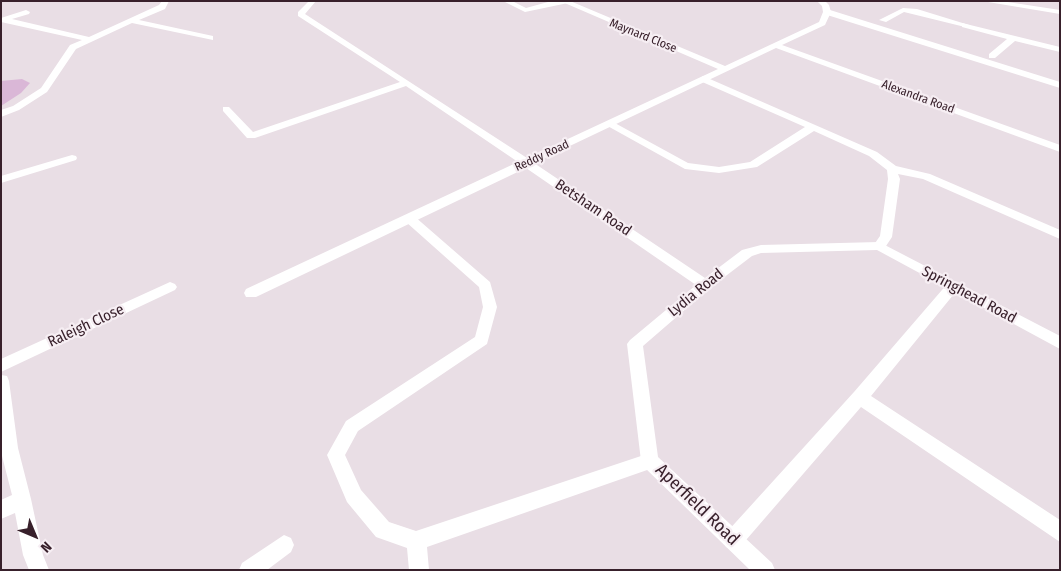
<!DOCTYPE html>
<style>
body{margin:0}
#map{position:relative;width:1061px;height:571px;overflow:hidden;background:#e9dee5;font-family:"Fira Sans Condensed",sans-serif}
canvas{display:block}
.frame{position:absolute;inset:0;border:2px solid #38202b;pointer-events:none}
.north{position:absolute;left:10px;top:511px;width:50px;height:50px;-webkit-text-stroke:4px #f6eef3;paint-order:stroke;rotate:135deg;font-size:14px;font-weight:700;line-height:20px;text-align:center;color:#38202b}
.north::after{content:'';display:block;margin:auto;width:18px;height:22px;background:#38202b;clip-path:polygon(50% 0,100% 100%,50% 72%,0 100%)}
</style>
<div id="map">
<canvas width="1061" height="571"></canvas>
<div class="frame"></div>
<div class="north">N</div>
</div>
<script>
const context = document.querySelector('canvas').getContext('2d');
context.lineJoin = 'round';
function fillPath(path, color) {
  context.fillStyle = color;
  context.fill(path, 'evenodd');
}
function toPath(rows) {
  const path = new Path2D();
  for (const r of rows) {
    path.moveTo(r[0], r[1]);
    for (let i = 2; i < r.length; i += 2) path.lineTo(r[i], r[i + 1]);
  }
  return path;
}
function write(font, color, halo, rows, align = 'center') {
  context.font = font + ' "Fira Sans Condensed",sans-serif';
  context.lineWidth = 4.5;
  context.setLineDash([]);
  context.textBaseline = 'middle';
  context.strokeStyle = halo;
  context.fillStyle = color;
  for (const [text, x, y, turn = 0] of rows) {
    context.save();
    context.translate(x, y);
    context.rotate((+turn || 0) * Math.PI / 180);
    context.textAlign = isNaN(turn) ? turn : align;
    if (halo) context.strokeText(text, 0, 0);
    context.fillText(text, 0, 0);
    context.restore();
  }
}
fillPath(toPath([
 [22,79,30,83,21,93,1,106,1,81]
]), '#dab7d7');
fillPath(toPath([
 [503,1,512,1,526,8,548,2,566,1,568,3,525,12,503,1],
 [903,8,917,9,969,25,965,27,904,12,886,22,879,20,903,8],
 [824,10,830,10,1060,82,1060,88,824,14,824,10],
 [703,76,877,152,896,166,930,174,1060,230,1060,239,923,179,898,174,900,179,892,237,884,249,879,250,873,246,880,236,888,179,887,170,869,156,814,131,757,167,719,173,685,169,604,124,609,121,613,122,688,163,719,167,750,162,805,127,700,81,699,79,703,76],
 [410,215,414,216,490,282,497,307,487,344,358,431,345,455,361,490,389,522,416,531,650,453,656,455,659,461,656,467,650,469,427,547,429,570,409,570,407,548,376,537,347,502,327,455,346,421,475,337,483,307,479,287,406,222,404,219,406,216,410,215],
 [953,281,958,283,960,286,958,289,871,396,1060,520,1060,542,861,407,740,547,733,550,726,547,723,540,726,533,854,392,948,283,953,281]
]), '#fff');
fillPath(toPath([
 [162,1,169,1,165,9,139,20,213,36,213,40,132,23,76,49,47,92,19,110,1,117,1,110,13,106,41,88,70,45,82,40,1,22,1,18,26,10,30,12,29,14,12,19,89,37,159,5,162,1],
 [309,1,316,1,305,14,527,158,718,69,560,1,570,1,725,66,819,22,823,12,822,6,817,1,825,1,829,5,831,12,825,25,782,45,1060,145,1060,152,776,48,534,163,705,278,742,250,761,245,879,242,1060,336,1060,349,877,250,761,253,752,256,710,288,643,346,658,457,772,563,775,570,750,570,644,467,641,461,627,344,630,340,696,285,526,168,256,297,246,297,244,293,246,289,518,162,406,86,255,138,247,138,223,111,223,107,229,107,253,132,400,82,298,16,298,12,309,1],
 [982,1,1001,1,1060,10,1060,14,982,1],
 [962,23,1060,47,1060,52,1015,41,995,58,989,58,989,54,1007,39,962,27,962,23],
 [72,155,76,156,77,158,76,160,1,183,1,176,72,155],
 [170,282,175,284,177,287,175,290,1,372,1,359,170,282],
 [1,375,7,376,9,381,18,448,31,499,43,555,49,570,29,570,23,555,15,513,1,519,1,500,12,495,1,452,1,375],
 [284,535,291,538,294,545,291,552,267,570,239,570,242,563,284,535]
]), '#fff');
write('12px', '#38202b', '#f6eef3', [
 ["Maynard Close",643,36,22],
 ["Alexandra Road",918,97,20],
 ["Reddy Road",542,156,-25]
]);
write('15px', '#38202b', '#f6eef3', [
 ["Betsham Road",593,208,34],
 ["Lydia Road",696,293,-39],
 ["Springhead Road",969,295,28],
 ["Raleigh Close",86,326,-25]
]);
write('18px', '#38202b', '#f6eef3', [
 ["Aperfield Road",697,505,44]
]);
</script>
